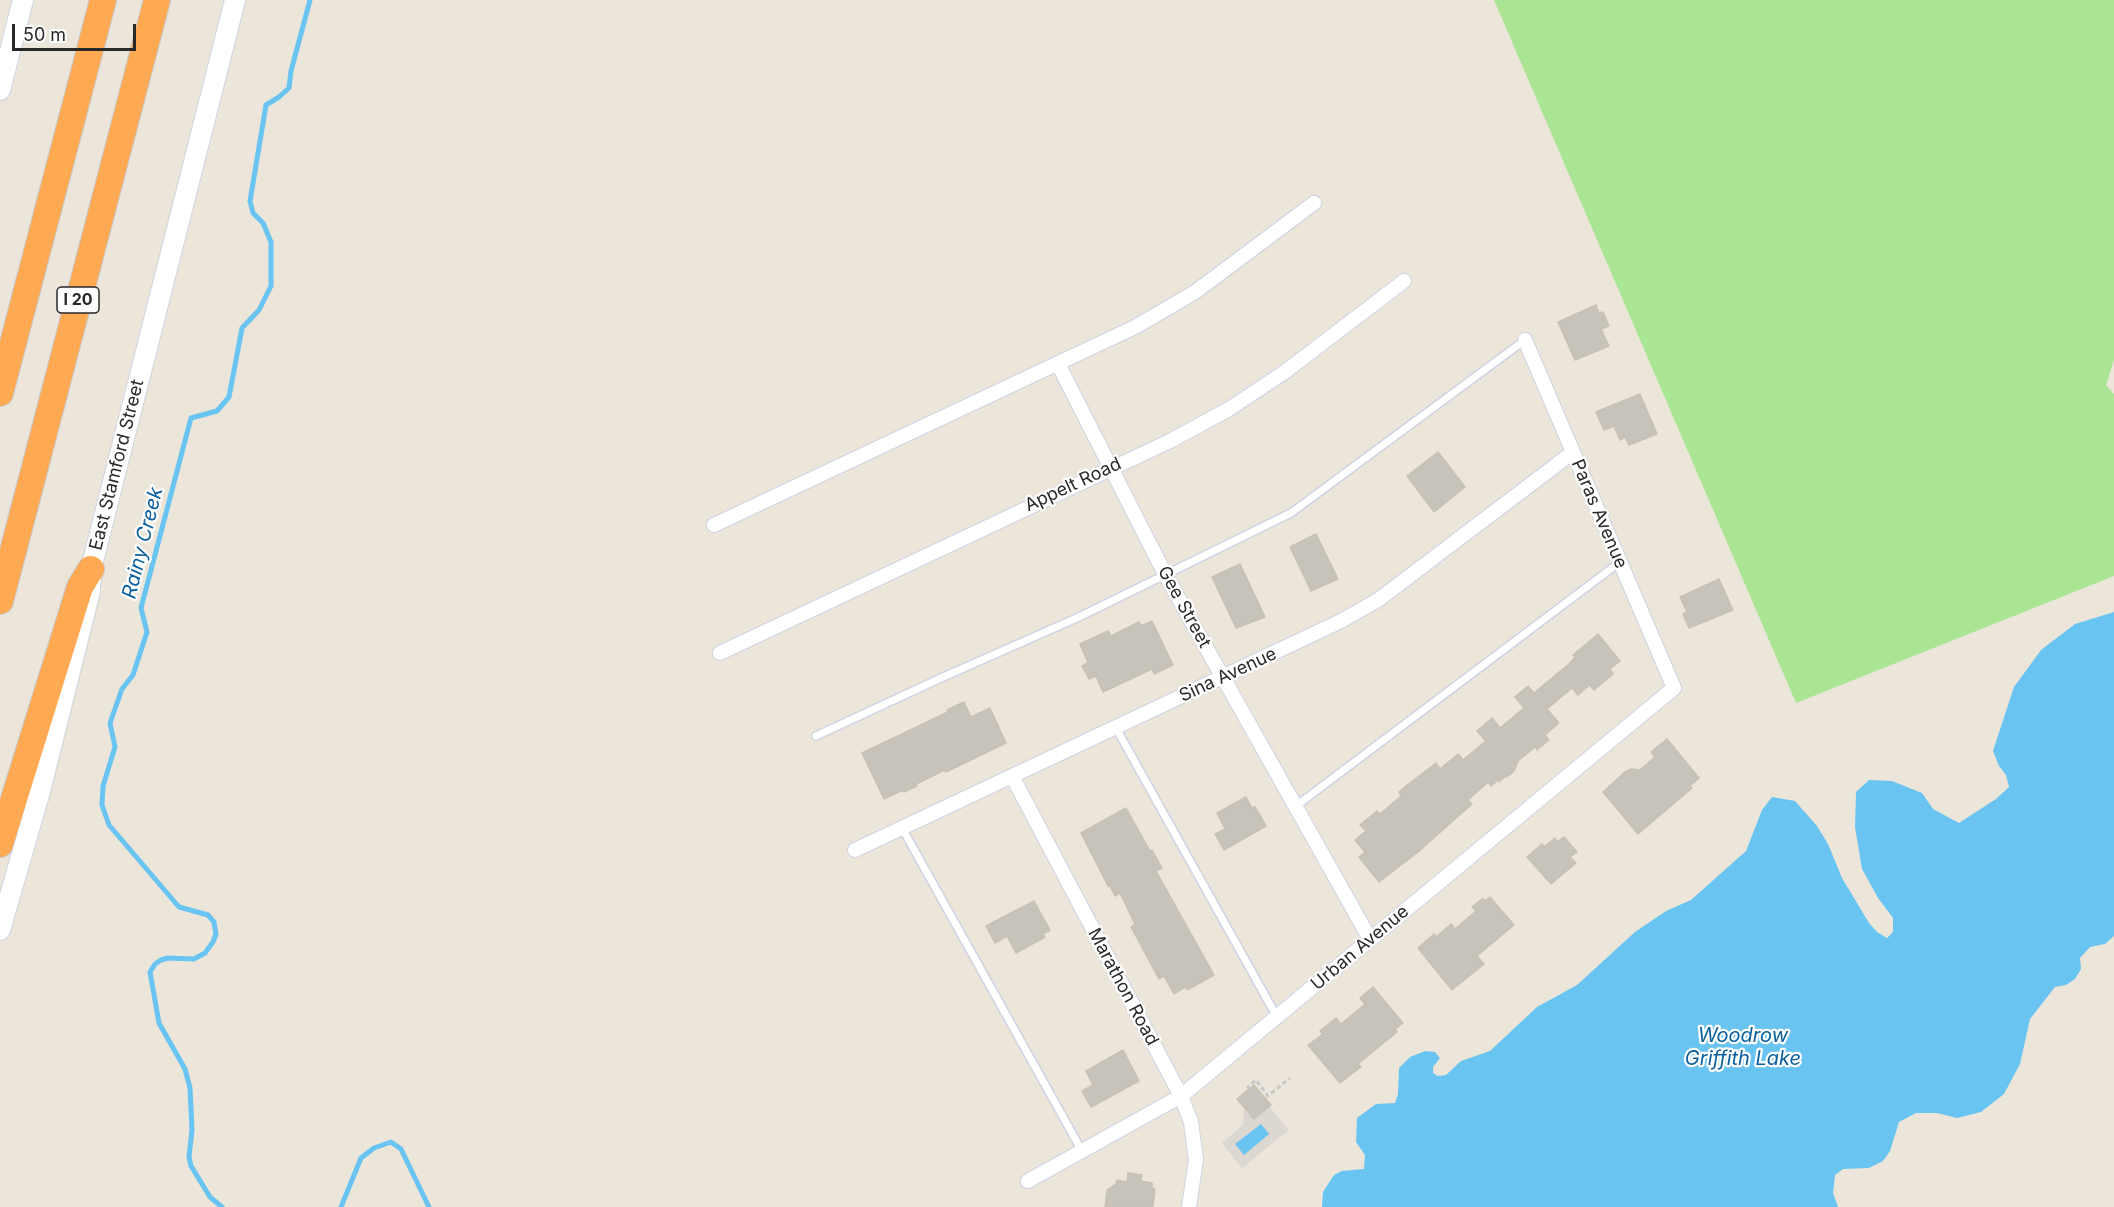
<!DOCTYPE html>
<style>
body{margin:0}
#map{position:relative;width:2114px;height:1207px;overflow:hidden;background:#ece6da;font-family:Inter,sans-serif}
canvas{display:block}
.scale{position:absolute;left:12px;top:24px;width:124px;height:27px;box-sizing:border-box;border:3px solid #292929;border-top:0;padding-left:8px;font-size:18px;line-height:21px;white-space:nowrap;color:#292929;-webkit-text-stroke:4px #fff;paint-order:stroke}
</style>
<div id="map">
<canvas width="2114" height="1207"></canvas>
<div class="scale">50 m</div>
</div>
<script>
const context = document.querySelector('canvas').getContext('2d');
context.lineJoin = 'round';
function fillPath(path, color) {
  context.fillStyle = color;
  context.fill(path, 'evenodd');
}
function toPath(rows) {
  const path = new Path2D();
  for (const r of rows) {
    path.moveTo(r[0], r[1]);
    for (let i = 2; i < r.length; i += 2) path.lineTo(r[i], r[i + 1]);
  }
  return path;
}
function stroke(path, color, width, dash) {
  context.strokeStyle = color;
  context.lineWidth = width;
  context.lineCap = dash ? 'butt' : 'round';
  context.setLineDash(dash || []);
  context.stroke(path);
}
function write(font, color, halo, rows, align = 'center') {
  context.font = font + ' Inter,sans-serif';
  context.lineWidth = 4.5;
  context.setLineDash([]);
  context.textBaseline = 'middle';
  context.strokeStyle = halo;
  context.fillStyle = color;
  for (const [text, x, y, turn = 0] of rows) {
    context.save();
    context.translate(x, y);
    context.rotate((+turn || 0) * Math.PI / 180);
    context.textAlign = isNaN(turn) ? turn : align;
    if (halo) context.strokeText(text, 0, 0);
    context.fillText(text, 0, 0);
    context.restore();
  }
}
fillPath(toPath([
 [1494,0,2114,0,2114,360,2106,385,2114,394,2114,576,1796,703]
]), '#aae594');
fillPath(toPath([
 [1269,1106,1289,1130,1242,1168,1222,1143,1243,1125,1244,1108,1254,1119]
]), '#dcd8d1');
fillPath(toPath([
 [2114,612,2114,936,2105,944,2090,947,2080,958,2081,969,2075,979,2066,985,2055,987,2030,1019,2020,1064,2004,1094,1981,1112,1957,1118,1937,1113,1916,1113,1899,1122,1890,1151,1883,1161,1869,1168,1843,1169,1835,1175,1833,1193,1838,1207,1322,1207,1323,1192,1334,1175,1342,1171,1364,1169,1365,1155,1356,1142,1357,1118,1376,1104,1395,1103,1398,1094,1399,1068,1410,1057,1425,1051,1435,1052,1440,1058,1433,1067,1433,1073,1438,1076,1446,1075,1461,1061,1490,1051,1537,1007,1577,985,1635,932,1666,911,1691,900,1746,851,1762,810,1772,797,1795,801,1817,826,1828,844,1842,878,1869,923,1877,932,1887,938,1893,932,1893,918,1878,898,1862,869,1855,827,1856,792,1869,780,1892,781,1922,793,1933,809,1959,823,1996,799,2009,787,2006,775,1999,766,1993,751,2014,687,2041,650,2075,624],
 [1261,1124,1269,1134,1244,1155,1235,1144]
]), '#69c4f2');
stroke(toPath([
 [222,1207,210,1197,191,1166,189,1157,192,1130,190,1088,185,1069,159,1023,150,972,155,964,161,960,168,958,194,959,205,953,213,942,216,934,214,922,208,915,179,907,109,825,102,805,103,786,115,747,110,723,122,689,133,675,147,632,141,608,191,418,217,411,229,397,242,328,259,310,271,286,271,242,263,223,253,213,250,201,266,105,279,97,289,88,291,71,310,0],
 [341,1207,361,1158,374,1148,391,1142,401,1149,429,1207]
]), '#69c4f2', 5);
const building = toPath([
 [1596,305,1599,313,1603,312,1609,326,1601,329,1609,346,1575,360,1558,322,1596,305],
 [1640,394,1657,434,1629,445,1625,437,1620,440,1614,426,1604,430,1596,412,1640,394],
 [1438,452,1465,487,1434,512,1407,476,1438,452],
 [1316,534,1338,579,1311,591,1290,547,1316,534],
 [1240,564,1265,617,1236,628,1212,577,1240,564],
 [1719,579,1733,610,1689,628,1683,614,1687,612,1680,597,1719,579],
 [1152,621,1173,665,1154,674,1152,669,1103,692,1096,676,1089,679,1082,666,1088,663,1080,644,1108,631,1111,636,1139,622,1141,626,1152,621],
 [1598,634,1620,661,1610,669,1613,674,1594,690,1590,685,1578,695,1572,688,1547,709,1559,723,1545,735,1549,740,1537,750,1535,747,1518,761,1514,771,1507,777,1506,776,1499,782,1498,780,1491,786,1488,782,1468,800,1472,804,1418,852,1379,882,1359,857,1365,852,1355,840,1366,831,1360,825,1377,811,1380,814,1401,796,1399,792,1406,786,1436,763,1440,769,1458,754,1463,760,1486,741,1477,731,1492,718,1500,728,1524,708,1515,697,1528,686,1534,693,1570,663,1575,657,1573,655,1598,634],
 [964,702,971,717,990,708,1006,743,946,772,945,770,916,784,917,786,904,792,903,790,884,799,862,753,948,712,947,710,964,702],
 [1667,739,1699,778,1690,786,1692,788,1638,834,1603,792,1625,772,1631,769,1640,770,1655,757,1651,752,1667,739],
 [1246,797,1252,808,1255,807,1266,826,1224,850,1215,834,1225,829,1217,813,1246,797],
 [1126,808,1150,851,1152,850,1162,868,1156,871,1214,975,1187,990,1185,987,1174,994,1164,976,1159,979,1131,927,1135,924,1120,893,1115,896,1110,886,1108,886,1081,833,1126,808],
 [1564,837,1577,852,1570,857,1576,863,1551,884,1527,857,1542,844,1544,847,1555,838,1557,842,1564,837],
 [1490,897,1514,925,1477,956,1484,964,1452,990,1418,948,1434,934,1436,937,1451,924,1455,929,1476,911,1472,907,1483,898,1485,901,1490,897],
 [1034,901,1050,930,1043,934,1045,937,1016,953,1007,936,995,943,986,926,1034,901],
 [1373,987,1403,1023,1395,1029,1397,1032,1358,1064,1361,1067,1340,1083,1308,1045,1323,1034,1320,1031,1336,1018,1341,1024,1365,1004,1360,998,1373,987],
 [1123,1050,1139,1081,1091,1107,1082,1091,1093,1085,1086,1071,1123,1050],
 [1254,1085,1271,1105,1254,1119,1237,1099,1254,1085],
 [1128,1173,1142,1175,1141,1181,1152,1183,1152,1188,1155,1189,1153,1207,1105,1207,1107,1190,1116,1184,1117,1180,1127,1182,1128,1173]
]);
fillPath(building, '#c7c2ba');
stroke(building, '#c7c2b4', 1.5);
const lane = toPath([
 [1116,728,1277,1017],
 [816,736,941,678,1079,617,1291,513,1525,340],
 [1296,806,1620,562],
 [902,828,1082,1151]
]);
const street = toPath([
 [1058,364,1166,576,1370,939],
 [714,525,1135,327,1195,292,1314,203],
 [720,653,1170,441,1229,409,1286,371,1404,281],
 [1012,776,1181,1096,1191,1122,1196,1160,1189,1207],
 [855,850,1341,621,1378,600,1572,453],
 [1028,1181,1181,1096,1674,688,1525,340]
]);
const secondary = toPath([
 [0,90,23,0],
 [0,930,39,795,90,591,91,569,235,0]
]);
const highway = toPath([
 [0,393,103,0],
 [0,601,157,0],
 [0,844,80,587,91,569]
]);
stroke(lane, '#cfd2e3', 10);
stroke(street, '#cfd2e3', 16);
stroke(secondary, '#cfd2e3', 22);
stroke(highway, '#c7c7c7', 28);
stroke(toPath([
 [1250,1089,1248,1087,1256,1080,1268,1096,1290,1078]
]), '#c7c7c7', 3, [4.5, 3]);
stroke(lane, '#fff', 7);
stroke(street, '#fff', 14);
stroke(secondary, '#fff', 20);
stroke(highway, '#ffaa52', 26);
for (const [x, y, w] of [
 [78,300,42]
]) {
  const box = new Path2D();
  box.roundRect(x - w / 2, y - 13, w, 26, 4.5);
  context.fillStyle = '#fff';
  context.fill(box);
  stroke(box, '#292929', 1.5);
}
write('bold 16px', '#292929', null, [
 ["I 20",78,300]
]);
write('18px', '#292929', '#fff', [
 ["East Stamford Street",117,465,-76],
 ["Appelt Road",1073,485,-25],
 ["Paras Avenue",1599,514,67],
 ["Gee Street",1184,607,61],
 ["Sina Avenue",1228,675,-25],
 ["Urban Avenue",1360,948,-40],
 ["Marathon Road",1123,987,62]
]);
write('italic 20px', '#095f9e', '#fff', [
 ["Rainy Creek",143,543,-76],
 ["Woodrow",1743,1036],
 ["Griffith Lake",1743,1059]
]);
</script>
